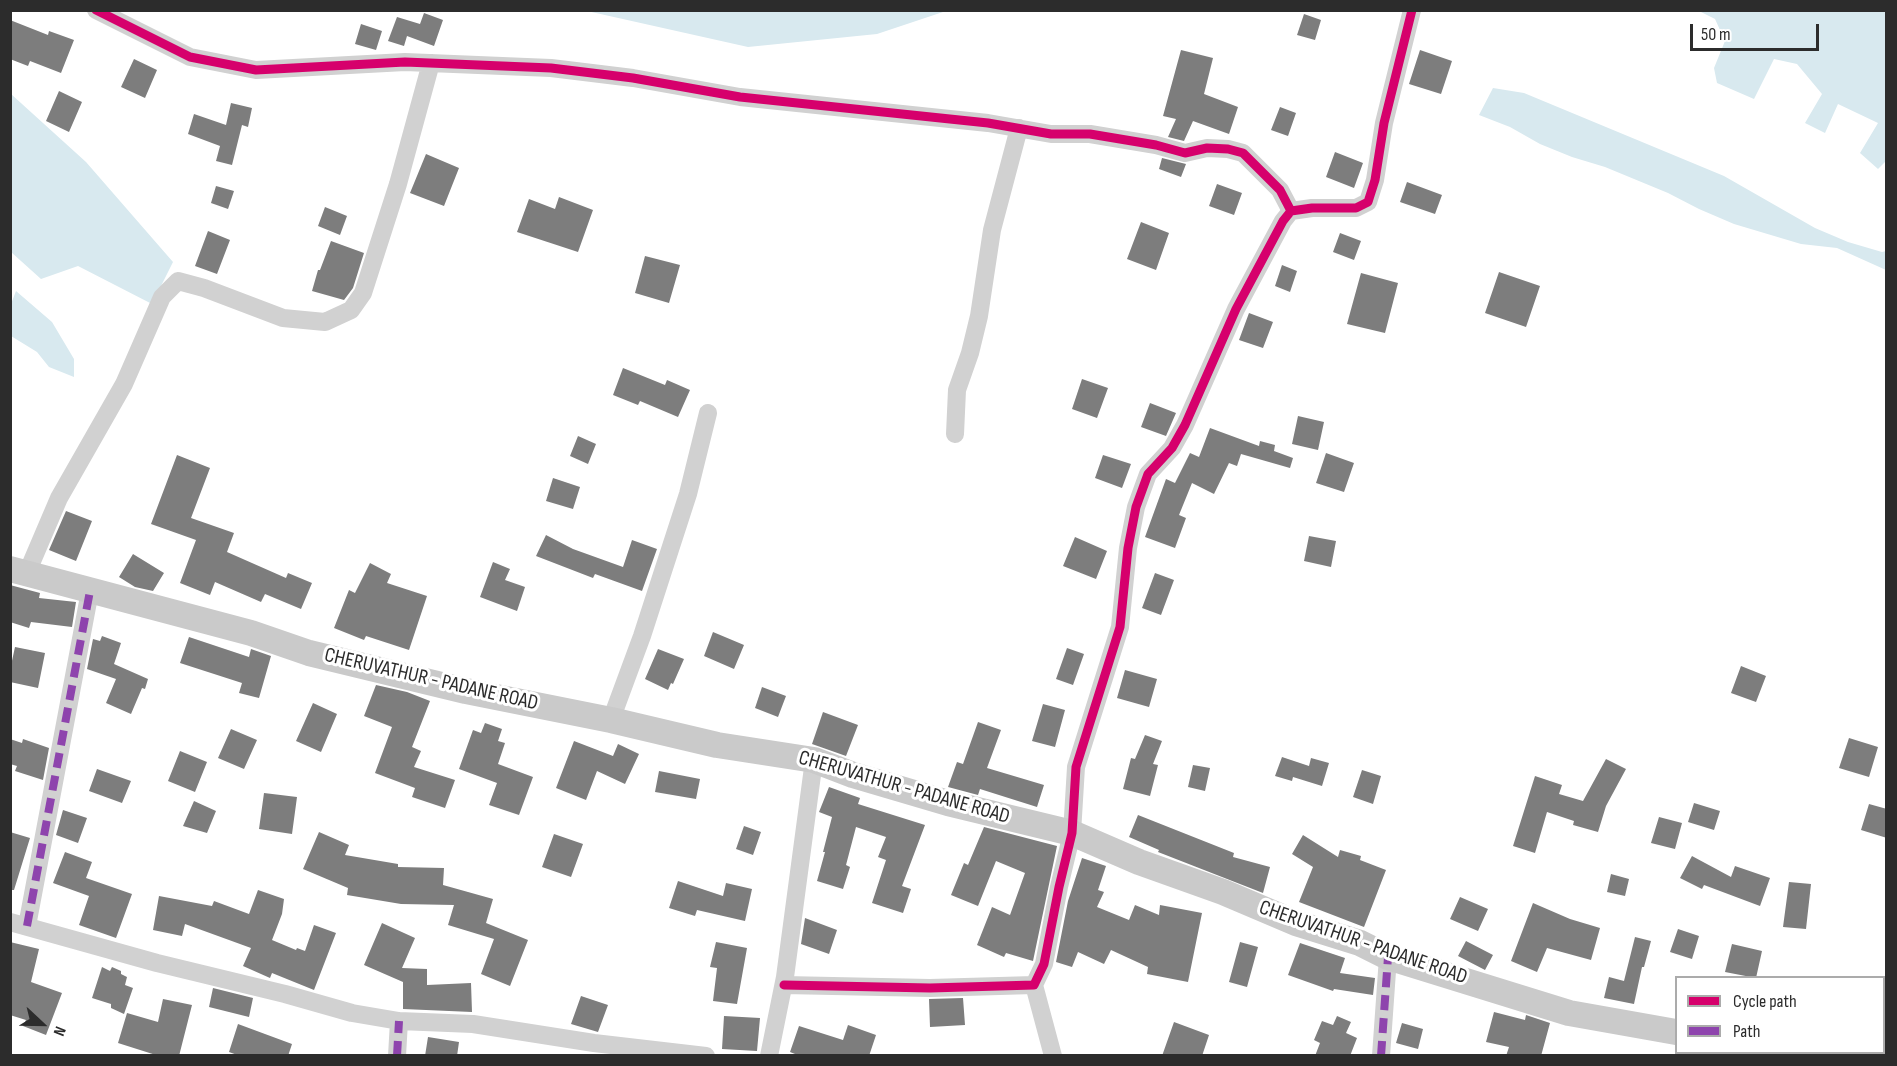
<!DOCTYPE html>
<style>
body{margin:0}
#map{position:relative;width:1897px;height:1066px;overflow:hidden;background:#fff;font-family:"Sofia Sans Condensed",sans-serif}
canvas{display:block}
.frame{position:absolute;inset:0;border:12px solid #2c2c2c;pointer-events:none}
.legend{position:absolute;left:1675px;top:976px;width:210px;height:78px;box-sizing:border-box;background:#fff;border:2px solid #ababab;margin:0;padding:8px 10px;list-style:none;font-size:18px;color:#2c2c2c}
.legend li{display:flex;align-items:center;gap:12px;height:30px}
.legend b{width:30px;border:2px solid #ababab}
.north{position:absolute;left:12px;top:994px;width:60px;height:60px;-webkit-text-stroke:4px #fff;paint-order:stroke;rotate:112deg;font-size:16px;font-weight:700;line-height:24px;text-align:center;color:#2c2c2c}
.north::after{content:'';display:block;margin:auto;width:21px;height:27px;background:#2c2c2c;clip-path:polygon(50% 0,100% 100%,50% 72%,0 100%)}
.scale{position:absolute;left:1690px;top:24px;width:129px;height:27px;box-sizing:border-box;border:3px solid #2c2c2c;border-top:0;padding-left:8px;font-size:18px;line-height:21px;white-space:nowrap;color:#2c2c2c;-webkit-text-stroke:4px #fff;paint-order:stroke}
</style>
<div id="map">
<canvas width="1897" height="1066"></canvas>
<div class="frame"></div>
<ul class="legend">
<li><b style="height:8px;background:#d6006c"></b>Cycle path</li>
<li><b style="height:8px;background:#8e44ad"></b>Path</li>
</ul>
<div class="north">N</div>
<div class="scale">50 m</div>
</div>
<script>
const context = document.querySelector('canvas').getContext('2d');
context.lineJoin = 'round';
function fillPath(path, color) {
  context.fillStyle = color;
  context.fill(path, 'evenodd');
}
function toPath(rows) {
  const path = new Path2D();
  for (const r of rows) {
    path.moveTo(r[0], r[1]);
    for (let i = 2; i < r.length; i += 2) path.lineTo(r[i], r[i + 1]);
  }
  return path;
}
function stroke(path, color, width, dash) {
  context.strokeStyle = color;
  context.lineWidth = width;
  context.lineCap = dash ? 'butt' : 'round';
  context.setLineDash(dash || []);
  context.stroke(path);
}
function write(font, color, halo, rows, align = 'center') {
  context.font = font + ' "Sofia Sans Condensed",sans-serif';
  context.lineWidth = 6;
  context.setLineDash([]);
  context.textBaseline = 'middle';
  context.strokeStyle = halo;
  context.fillStyle = color;
  for (const [text, x, y, turn = 0] of rows) {
    context.save();
    context.translate(x, y);
    context.rotate((+turn || 0) * Math.PI / 180);
    context.textAlign = isNaN(turn) ? turn : align;
    if (halo) context.strokeText(text, 0, 0);
    context.fillText(text, 0, 0);
    context.restore();
  }
}
fillPath(toPath([
 [587,11,946,11,877,34,748,47],
 [1699,11,1886,11,1886,161,1878,169,1860,153,1878,123,1838,104,1825,133,1805,123,1822,94,1797,64,1774,59,1754,99,1717,83,1714,68,1725,41,1715,19],
 [1493,88,1524,93,1724,176,1815,228,1848,242,1882,252,1886,251,1886,270,1837,248,1801,244,1734,224,1699,209,1668,193,1605,167,1572,157,1540,144,1510,127,1479,115],
 [11,94,86,162,173,262,152,304,78,266,41,279,11,252],
 [16,291,52,322,74,359,74,377,49,367,37,352,11,336,11,304]
]), '#d8e9ef');
fillPath(toPath([
 [424,13,443,20,434,46,407,36,404,46,388,41,397,17,420,24],
 [1304,14,1321,20,1315,40,1297,35],
 [10,20,48,35,49,31,74,40,61,73,30,61,28,66,10,59],
 [361,24,382,31,376,50,355,44],
 [1181,50,1213,58,1204,94,1238,107,1229,134,1193,121,1184,141,1168,137,1176,119,1163,116],
 [1420,50,1452,61,1441,94,1409,84],
 [134,59,157,70,145,98,121,87],
 [59,91,82,102,69,132,46,121],
 [231,103,252,108,248,127,242,125,232,165,216,161,220,146,188,134,194,114,226,125],
 [1280,107,1296,113,1288,136,1271,130],
 [1335,152,1363,163,1354,188,1326,177],
 [426,154,459,168,444,206,410,193],
 [1162,158,1186,164,1181,177,1159,169],
 [1407,182,1442,195,1435,214,1400,202],
 [1217,184,1242,193,1234,215,1209,206],
 [216,186,234,191,228,209,211,203],
 [559,197,593,210,578,252,517,232,529,199,555,209],
 [325,207,347,216,340,235,318,226],
 [1141,222,1169,233,1156,270,1127,259],
 [208,231,230,240,217,274,195,266],
 [1340,233,1361,241,1354,260,1333,252],
 [331,241,364,253,353,288,344,300,312,291,318,270,320,270],
 [645,256,680,265,669,303,635,293],
 [1282,265,1297,271,1290,292,1275,286],
 [1499,272,1540,286,1526,327,1485,313],
 [1361,273,1398,283,1385,333,1347,324],
 [1249,313,1273,322,1263,348,1239,340],
 [623,368,665,385,667,380,690,390,678,417,640,401,638,405,613,395],
 [1082,379,1108,388,1097,418,1072,409],
 [1150,403,1176,413,1166,436,1141,427],
 [1298,416,1324,422,1318,450,1292,444],
 [1210,428,1259,446,1260,441,1275,445,1274,451,1293,458,1290,468,1241,454,1237,466,1229,463,1214,494,1192,483,1179,515,1186,518,1175,548,1145,537,1166,479,1175,483,1190,453,1199,457],
 [578,436,596,444,588,464,570,456],
 [1326,453,1354,463,1344,492,1316,483],
 [177,455,210,468,191,518,234,533,227,552,286,578,288,573,312,583,301,609,265,594,261,602,215,582,210,595,180,583,196,540,151,524],
 [1103,455,1131,464,1122,488,1095,478],
 [553,478,580,487,573,509,546,501],
 [66,511,92,521,76,561,49,550],
 [546,535,573,549,623,567,632,540,657,549,642,591,595,574,593,578,536,556],
 [1309,536,1336,541,1331,567,1304,561],
 [1075,537,1107,551,1096,579,1063,566],
 [133,554,164,573,153,591,135,587,119,577],
 [493,562,510,569,505,580,525,587,517,611,480,597],
 [370,563,391,574,387,583,427,596,409,650,366,636,364,640,334,628,349,590,355,593],
 [1155,573,1174,580,1161,615,1142,608],
 [10,585,40,593,39,598,76,602,72,627,31,622,29,628,10,622],
 [713,632,744,645,734,669,704,656],
 [102,636,121,643,114,664,148,679,145,689,142,688,131,714,106,703,116,679,87,669,93,639,100,641],
 [189,637,249,657,251,649,271,656,259,698,239,693,242,683,180,663],
 [15,647,45,653,38,688,10,682,10,670],
 [1067,648,1084,654,1073,685,1056,679],
 [658,649,684,659,673,684,671,683,668,690,645,679],
 [1741,666,1766,676,1756,702,1731,693],
 [1125,670,1157,679,1149,707,1117,698],
 [376,685,407,692,430,701,412,747,421,751,414,767,455,780,445,808,412,797,415,788,375,773,392,727,364,716],
 [762,687,786,696,778,717,755,708],
 [313,703,337,714,321,752,296,741],
 [1043,704,1065,710,1055,747,1032,741],
 [823,712,858,725,846,756,812,744],
 [978,722,1001,730,987,768,1044,785,1037,807,980,789,978,795,948,787,957,762,963,764],
 [485,723,502,729,498,741,505,743,498,764,533,777,519,815,489,805,497,783,459,769,473,730,481,733],
 [231,729,257,740,244,769,218,758],
 [1145,735,1162,741,1153,764,1158,765,1150,796,1123,789,1131,758,1135,759],
 [1849,738,1878,747,1869,777,1839,768],
 [10,739,22,743,23,739,49,748,43,780,15,771,17,766,10,764],
 [574,741,613,756,618,744,639,754,625,784,597,771,586,800,556,788],
 [180,751,207,762,195,792,168,781],
 [1282,757,1309,766,1311,758,1329,763,1322,786,1293,777,1292,781,1275,776],
 [1606,759,1626,769,1606,806,1598,832,1573,825,1574,821,1547,812,1535,853,1513,846,1535,776,1562,785,1559,794,1583,801],
 [1193,765,1210,768,1205,791,1188,787],
 [97,769,131,781,122,803,89,791],
 [1362,770,1381,776,1373,804,1353,797],
 [659,771,700,779,696,799,655,792],
 [829,787,860,798,858,804,925,825,902,886,911,889,903,913,872,903,886,860,878,857,886,837,856,827,846,865,850,867,843,889,817,881,825,852,823,852,832,817,819,812],
 [264,793,297,797,292,834,259,829],
 [194,801,216,811,207,833,183,826],
 [1694,803,1720,811,1714,830,1688,822],
 [1869,804,1887,809,1887,838,1861,830],
 [63,810,87,818,78,843,56,835],
 [1138,815,1234,853,1233,857,1270,867,1263,893,1158,852,1159,850,1129,837],
 [1659,817,1682,823,1675,849,1651,843],
 [744,826,761,832,753,855,736,849],
 [984,827,1057,846,1033,961,1006,953,1004,957,977,945,992,907,1010,915,1025,873,996,861,978,906,951,895,964,863,968,865],
 [10,832,30,838,14,890,10,890],
 [319,832,349,845,345,855,398,864,398,867,444,868,443,885,493,899,486,923,528,940,510,986,481,974,494,939,448,925,454,905,401,904,347,895,348,888,303,869],
 [554,834,583,844,571,877,542,867],
 [1303,835,1338,857,1340,850,1361,856,1360,860,1386,870,1364,927,1299,902,1313,867,1292,854],
 [65,852,92,862,86,878,132,894,116,938,79,925,89,896,53,883],
 [1692,856,1731,877,1735,866,1770,878,1760,906,1704,885,1702,889,1680,878],
 [1082,858,1106,866,1098,890,1104,892,1097,907,1129,920,1135,905,1159,915,1160,905,1202,913,1188,982,1147,974,1148,967,1111,950,1104,964,1078,952,1072,967,1056,962,1068,901],
 [1611,874,1629,879,1625,896,1607,892],
 [678,881,723,896,726,883,752,889,745,921,697,910,695,916,669,908],
 [1789,882,1811,884,1806,929,1783,927],
 [258,890,284,899,282,914,272,940,296,950,297,948,305,951,314,925,336,933,314,990,272,973,270,978,243,966,251,948,185,924,182,936,153,930,159,896,212,906,214,901,249,914],
 [1460,897,1488,909,1478,931,1450,919],
 [1533,903,1570,919,1600,928,1591,960,1547,948,1537,972,1511,961],
 [805,918,837,930,829,954,801,944],
 [382,923,415,938,402,968,427,969,427,985,471,983,472,1012,403,1009,403,982,364,965],
 [1678,929,1699,936,1692,959,1670,952],
 [1635,937,1651,941,1644,967,1642,967,1634,1004,1604,998,1609,977,1624,981],
 [1466,941,1493,955,1485,970,1458,956],
 [10,942,39,949,31,982,62,993,46,1035,23,1026,26,1020,10,1015],
 [716,942,747,948,737,1004,713,1001,717,968,710,967],
 [1240,942,1258,947,1247,987,1229,982],
 [1300,943,1345,958,1340,973,1375,978,1373,995,1334,989,1333,991,1288,975],
 [1732,944,1762,951,1756,978,1725,972],
 [102,967,110,971,112,967,121,971,121,974,127,977,125,985,133,988,124,1014,111,1008,111,1004,92,998],
 [213,988,253,998,249,1017,209,1007],
 [581,996,608,1005,598,1032,571,1024],
 [963,998,965,1025,930,1027,929,999],
 [163,999,192,1005,179,1056,159,1056,118,1043,127,1013,158,1022],
 [1494,1012,1525,1020,1526,1015,1550,1023,1541,1056,1506,1056,1509,1047,1486,1042],
 [724,1016,760,1018,757,1051,722,1049],
 [1337,1016,1351,1022,1346,1033,1357,1038,1350,1056,1315,1056,1320,1043,1314,1040,1322,1021,1333,1025],
 [1174,1022,1209,1035,1202,1056,1162,1056],
 [1402,1023,1423,1029,1418,1049,1396,1043],
 [238,1024,292,1044,288,1056,240,1056,229,1052],
 [848,1025,876,1035,869,1056,800,1056,790,1052,799,1026,843,1040],
 [428,1037,459,1042,457,1056,425,1056]
]), '#7d7d7d');
stroke(toPath([
 [96,10,190,57,256,70,405,62,551,68,633,78,740,97,988,123,1051,134,1090,134,1156,145,1185,153,1207,148,1228,149,1243,153,1280,190,1291,211],
 [955,434,957,390,970,353,979,316,992,230,1019,128],
 [27,573,59,498,124,384,162,297,178,281,204,288,283,318,325,322,351,310,363,293,398,184,431,63],
 [611,720,642,636,688,494,708,413],
 [10,922,157,963,285,994,352,1013,399,1021,473,1024,594,1043,706,1056],
 [27,926,90,591],
 [784,985,930,988,1034,985,1044,964,1059,887,1072,833,1076,767,1120,627,1128,548,1136,507,1148,474,1172,448,1185,425,1236,309,1283,221,1291,211,1312,208,1356,208,1368,202,1375,180,1384,123,1412,10],
 [1034,985,1053,1056],
 [397,1056,399,1021],
 [769,1056,785,977,814,760],
 [1381,1056,1388,957]
]), '#d1d1d1', 18);
stroke(toPath([
 [10,569,251,633,309,653,466,691,611,720,717,745,814,760,853,775,948,803,1072,833,1139,862,1223,892,1296,923,1360,943,1388,957,1569,1013,1676,1032],
 [1740,1052,1749,1056]
]), '#cacaca', 26);
stroke(toPath([
 [27,926,90,591],
 [397,1056,399,1021],
 [1381,1056,1388,957]
]), '#8e44ad', 8, [15, 8]);
stroke(toPath([
 [96,10,190,57,256,70,405,62,551,68,633,78,740,97,988,123,1051,134,1090,134,1156,145,1185,153,1207,148,1228,149,1243,153,1280,190,1291,211],
 [784,985,930,988,1034,985,1044,964,1059,887,1072,833,1076,767,1120,627,1128,548,1136,507,1148,474,1172,448,1185,425,1236,309,1283,221,1291,211,1312,208,1356,208,1368,202,1375,180,1384,123,1412,10]
]), '#d6006c', 9);
write('21px', '#2c2c2c', '#fff', [
 ["CHERUVATHUR - PADANE ROAD",431,680,13],
 ["CHERUVATHUR - PADANE ROAD",904,788,16],
 ["CHERUVATHUR - PADANE ROAD",1363,943,19]
]);
</script>
